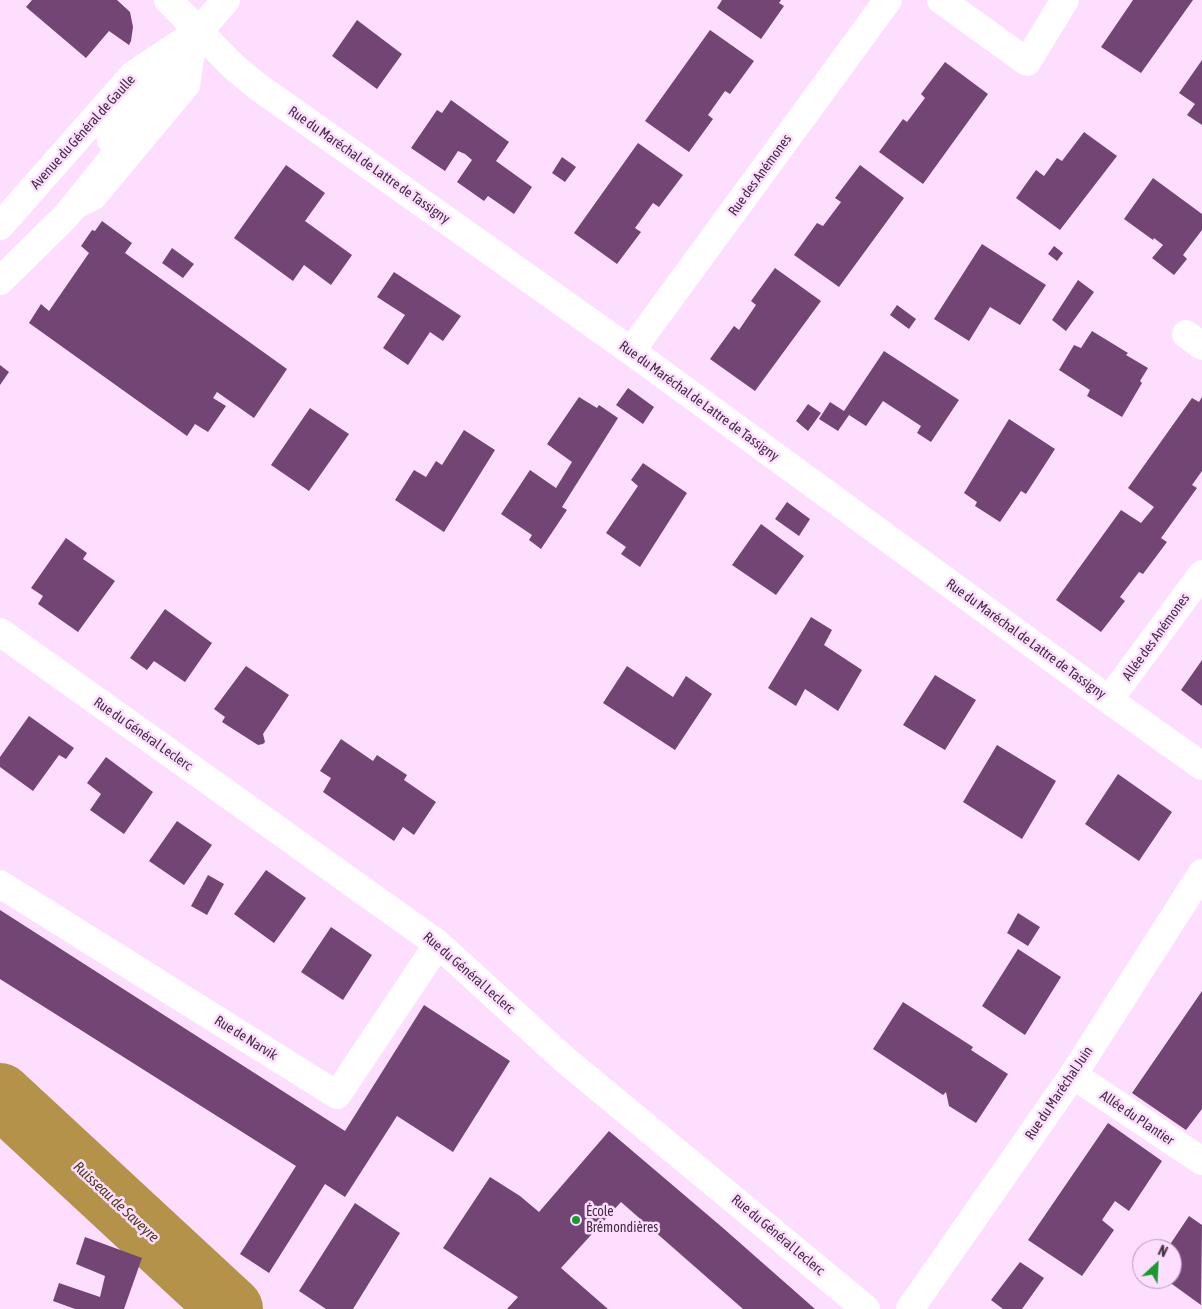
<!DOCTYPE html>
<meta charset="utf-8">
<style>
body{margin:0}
#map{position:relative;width:1202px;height:1309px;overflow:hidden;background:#fedeff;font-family:"Asap Condensed",sans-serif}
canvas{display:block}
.north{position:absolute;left:1132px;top:1239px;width:50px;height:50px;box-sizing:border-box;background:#fedeff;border:1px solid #b498b5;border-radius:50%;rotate:25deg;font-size:14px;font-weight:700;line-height:20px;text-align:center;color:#442f45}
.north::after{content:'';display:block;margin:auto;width:18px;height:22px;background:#179a2f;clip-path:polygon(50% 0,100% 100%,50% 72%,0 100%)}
</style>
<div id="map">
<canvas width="1202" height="1309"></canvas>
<div class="north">N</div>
</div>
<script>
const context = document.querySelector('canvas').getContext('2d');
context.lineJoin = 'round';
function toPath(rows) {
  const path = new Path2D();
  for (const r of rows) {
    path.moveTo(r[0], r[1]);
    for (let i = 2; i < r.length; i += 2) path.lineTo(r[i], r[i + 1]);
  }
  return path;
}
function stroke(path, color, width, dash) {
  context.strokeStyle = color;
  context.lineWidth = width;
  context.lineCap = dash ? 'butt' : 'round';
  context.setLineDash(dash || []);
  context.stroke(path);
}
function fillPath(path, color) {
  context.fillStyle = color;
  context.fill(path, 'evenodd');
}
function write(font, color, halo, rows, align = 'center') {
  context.font = font + ' "Asap Condensed",sans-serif';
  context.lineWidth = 5;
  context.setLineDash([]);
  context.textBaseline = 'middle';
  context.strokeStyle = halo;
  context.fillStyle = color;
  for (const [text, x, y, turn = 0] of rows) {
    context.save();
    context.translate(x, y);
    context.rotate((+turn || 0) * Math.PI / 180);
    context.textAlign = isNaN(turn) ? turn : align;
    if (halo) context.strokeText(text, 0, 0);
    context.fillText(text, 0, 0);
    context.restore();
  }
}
stroke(toPath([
 [0,1095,231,1309]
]), '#b49249', 64);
fillPath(toPath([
 [32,0,117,0,130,12,133,27,131,41,129,45,109,31,86,58,26,7],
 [722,0,781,0,779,3,784,6,761,39,717,8],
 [1133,0,1193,0,1141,73,1101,47],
 [357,20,402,54,377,89,332,56],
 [710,30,754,61,730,94,725,91,708,115,713,119,689,152,645,121],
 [1202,60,1202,125,1187,115,1195,104,1179,93],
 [945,62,988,94,923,184,879,152,903,119,907,122,925,98,921,94],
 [451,100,509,142,496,161,532,187,514,214,488,196,484,201,457,182,472,160,465,154,458,151,445,171,411,148,437,110,442,113],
 [1084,132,1117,156,1060,230,1016,198,1036,170,1044,176,1057,158,1062,161],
 [638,143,683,175,659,207,653,203,635,228,641,232,617,264,574,233],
 [562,157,576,167,565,182,552,173],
 [286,165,325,193,305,221,352,255,331,285,304,265,293,281,234,238],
 [860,165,904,198,839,287,794,255,817,223,823,226,841,202,835,198],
 [1153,178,1202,214,1202,230,1183,255,1187,259,1174,275,1152,258,1163,245,1154,238,1153,240,1124,219],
 [102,221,132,243,125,253,287,369,254,418,217,392,213,398,226,406,208,432,195,424,187,436,29,323,41,304,49,311,89,253,81,246,92,230,95,231],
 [982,244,1046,285,1020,325,990,307,969,341,934,319],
 [1054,246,1063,253,1057,261,1048,254],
 [172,248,194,264,183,278,162,263],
 [775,268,821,301,755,391,710,359,734,326,739,330,756,305,751,301],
 [394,272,461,316,443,341,430,332,408,365,383,348,405,315,377,297],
 [1078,280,1094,292,1066,331,1052,320],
 [897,305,916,319,909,329,890,315],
 [1092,331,1128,353,1126,355,1148,368,1140,381,1142,383,1122,417,1087,396,1090,390,1059,370,1074,345,1081,348],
 [884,351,959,400,931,442,917,433,921,426,883,401,866,426,849,415,838,431,819,419,830,402,844,411],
 [0,365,9,372,0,385],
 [628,388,654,407,643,424,616,405],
 [579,397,597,408,599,405,618,418,562,507,567,510,541,549,529,540,532,535,501,514,530,470,556,488,572,462,547,444],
 [1202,397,1202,471,1192,485,1197,488,1161,538,1167,542,1143,574,1139,572,1120,597,1125,601,1101,632,1056,600,1121,510,1141,523,1154,507,1128,488,1192,398,1199,402],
 [808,404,821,413,808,431,796,421],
 [310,408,349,434,309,491,271,465],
 [1009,419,1055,449,1026,494,1021,491,1000,522,975,506,977,502,964,493],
 [464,430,495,450,444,532,395,500,414,470,426,477,436,461,442,465],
 [643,463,687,493,640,567,621,554,626,547,606,533,638,486,631,480],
 [787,502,810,519,799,536,775,519],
 [761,524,804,556,776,595,732,565],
 [66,538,87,553,83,559,115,581,78,632,38,604,43,596,31,588],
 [165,609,212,643,185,682,154,661,147,670,130,658],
 [811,617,832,630,824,645,862,670,838,711,805,689,796,706,768,688],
 [1202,660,1202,706,1181,690],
 [246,666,289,695,263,734,265,742,263,744,258,745,222,722,225,717,214,709],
 [627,666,673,697,686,676,712,694,675,750,603,703],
 [935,675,976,700,945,750,903,725],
 [29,716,74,748,66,759,59,755,33,791,0,767,0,757],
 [341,739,373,761,377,755,407,775,404,780,436,802,414,835,403,827,394,841,323,792,331,778,320,771],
 [997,745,1056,781,1022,839,963,802],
 [106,757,153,792,124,834,90,810,101,794,87,783],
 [1118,774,1172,812,1139,861,1085,824],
 [177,821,212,845,184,885,149,861],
 [266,870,306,898,274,943,234,914],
 [208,875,224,884,207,915,191,906],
 [0,910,345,1131,424,1005,510,1061,453,1152,397,1116,345,1197,325,1184,269,1273,240,1254,296,1166,0,979],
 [1018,913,1040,927,1028,946,1007,933],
 [331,927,372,955,343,1000,301,972],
 [1018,949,1061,977,1025,1035,982,1006],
 [1202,991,1202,1109,1186,1130,1132,1093],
 [903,1002,973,1047,971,1050,1008,1074,976,1123,949,1106,946,1092,943,1095,873,1049],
 [1108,1123,1162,1161,1129,1211,1115,1201,1102,1220,1114,1230,1082,1276,1028,1240],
 [609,1131,723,1228,815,1309,743,1309,621,1202,561,1268,608,1309,507,1309,518,1297,443,1248,490,1177,520,1196,539,1212],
 [355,1203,400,1233,353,1309,326,1309,299,1291],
 [1189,1216,1202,1225,1201,1305,1165,1279,1172,1279,1172,1249,1167,1249],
 [85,1237,142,1258,124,1309,75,1309,53,1301,59,1283,100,1297,105,1276,76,1264],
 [1020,1262,1044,1278,1022,1309,1003,1309,991,1300]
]), '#724574');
stroke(toPath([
 [75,212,97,201,192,87,195,65]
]), '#fff', 16);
stroke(toPath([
 [168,0,235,68,257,86,631,351,1109,700,1202,766],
 [941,0,1027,62,1065,0],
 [1186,334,1202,346],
 [631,351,888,0],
 [0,632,438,944,564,1059,866,1309],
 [1109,700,1202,574],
 [0,884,337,1095,438,944],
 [1073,1075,1202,1161],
 [910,1309,1073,1075,1202,873]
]), '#fff', 28);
stroke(toPath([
 [111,140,149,90,192,40]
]), '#fff', 28);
stroke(toPath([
 [0,226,133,75,199,31,226,0],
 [0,281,66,216,141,123,185,74,199,31]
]), '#fff', 28);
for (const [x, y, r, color] of [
 [576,1220,5,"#179a2f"]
]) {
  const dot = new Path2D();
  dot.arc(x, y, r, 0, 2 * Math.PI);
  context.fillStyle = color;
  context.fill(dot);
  stroke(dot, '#fedeff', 2);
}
write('14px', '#442f45', '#fedeff', [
 ["Avenue du Général de Gaulle",83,132,-48],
 ["Rue du Maréchal de Lattre de Tassigny",369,165,35],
 ["Rue des Anémones",760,175,-54],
 ["Rue du Maréchal de Lattre de Tassigny",699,401,36],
 ["Allée des Anémones",1156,637,-54],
 ["Rue du Maréchal de Lattre de Tassigny",1026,639,36],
 ["Rue du Général Leclerc",143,734,35],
 ["Rue du Général Leclerc",469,973,41],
 ["Rue de Narvik",246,1038,32],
 ["Rue du Maréchal Juin",1059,1093,-56],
 ["Allée du Plantier",1137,1118,34],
 ["Rue du Général Leclerc",778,1235,40]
]);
write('14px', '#442f45', '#fedeff', [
 ["École",586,1212],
 ["Brémondières",586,1228]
], 'left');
write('italic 15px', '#4d3e1e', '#fedeff', [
 ["Ruisseau de Saveyre",116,1202,43]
]);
</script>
